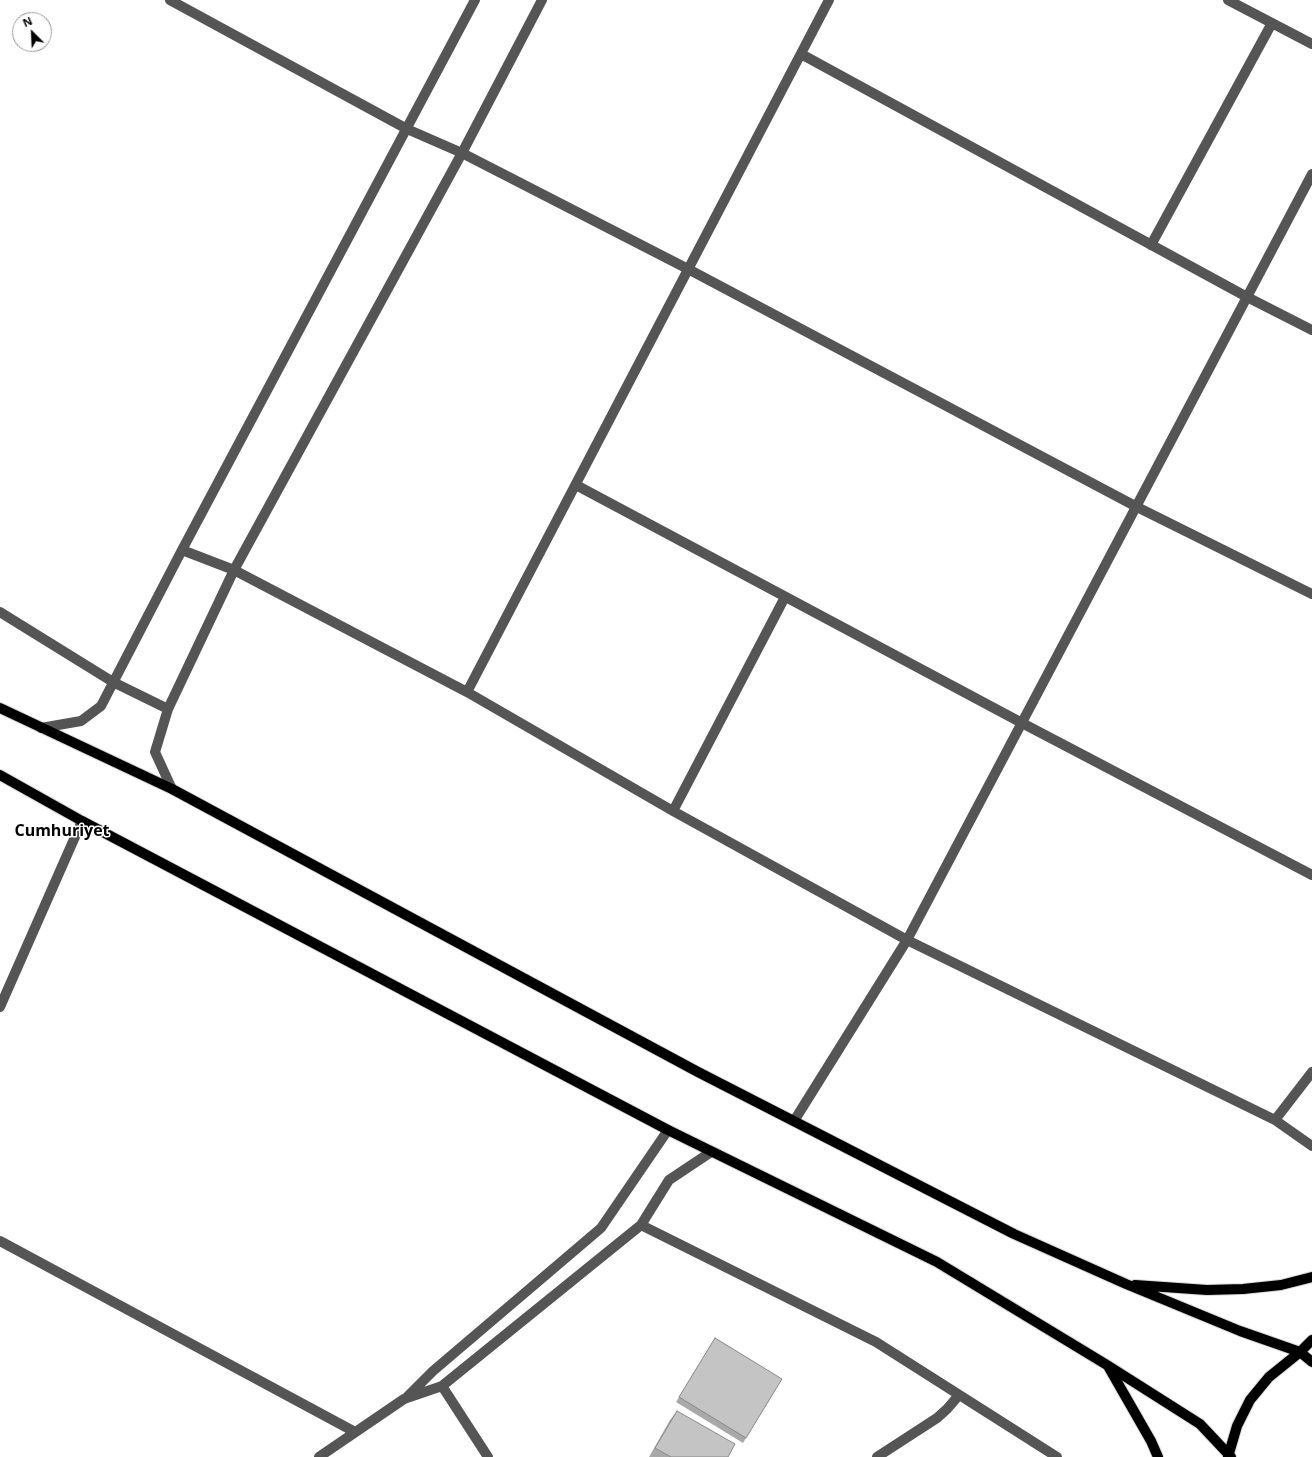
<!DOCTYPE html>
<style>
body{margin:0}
#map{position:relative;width:1312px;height:1457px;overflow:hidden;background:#fff;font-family:"Open Sans",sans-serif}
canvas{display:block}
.north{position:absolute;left:12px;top:12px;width:40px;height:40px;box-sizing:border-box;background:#fff;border:1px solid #999;border-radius:50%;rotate:336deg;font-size:11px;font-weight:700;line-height:16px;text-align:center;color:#000}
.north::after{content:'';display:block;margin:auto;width:14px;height:18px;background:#000;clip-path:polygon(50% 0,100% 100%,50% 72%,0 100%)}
</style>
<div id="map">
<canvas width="1312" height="1457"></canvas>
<div class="north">N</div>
</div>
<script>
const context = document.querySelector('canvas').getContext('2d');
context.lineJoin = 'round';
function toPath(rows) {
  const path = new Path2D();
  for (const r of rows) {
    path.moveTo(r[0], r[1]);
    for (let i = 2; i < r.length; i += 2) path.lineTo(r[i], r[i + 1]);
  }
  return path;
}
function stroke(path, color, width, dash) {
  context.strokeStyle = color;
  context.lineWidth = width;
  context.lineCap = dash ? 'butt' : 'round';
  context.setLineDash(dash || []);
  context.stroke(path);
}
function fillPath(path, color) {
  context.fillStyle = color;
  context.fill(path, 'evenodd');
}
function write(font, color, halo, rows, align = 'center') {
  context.font = font + ' "Open Sans",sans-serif';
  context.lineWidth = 3;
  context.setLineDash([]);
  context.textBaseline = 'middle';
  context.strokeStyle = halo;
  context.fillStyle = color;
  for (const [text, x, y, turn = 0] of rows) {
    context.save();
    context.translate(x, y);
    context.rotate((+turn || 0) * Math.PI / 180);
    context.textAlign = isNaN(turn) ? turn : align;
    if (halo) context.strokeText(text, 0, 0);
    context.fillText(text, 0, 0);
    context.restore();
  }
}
const major = toPath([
 [0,708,172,789,698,1072,1014,1234,1126,1284,1240,1331,1300,1352,1312,1362],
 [0,775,82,821,668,1130,937,1262,1107,1365,1200,1424,1231,1457],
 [1135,1285,1207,1290,1243,1289,1281,1285,1312,1277],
 [1108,1366,1151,1441,1158,1457],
 [1228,1457,1237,1426,1250,1400,1269,1377,1300,1352,1312,1340]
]);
stroke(major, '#dbdbdb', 12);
stroke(toPath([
 [170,0,407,129,462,153,688,269,1137,507,1312,594],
 [1228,0,1312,44],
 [801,54,1247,297,1312,330],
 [1151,245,1272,23],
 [576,485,1022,723,1312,875],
 [182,550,234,570,467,692,673,811,907,940,1275,1120,1312,1146],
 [0,612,113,682,168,709],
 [467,692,829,0],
 [41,728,81,721,101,706,182,550,475,0],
 [172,789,155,752,168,709,234,570,462,153,542,0],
 [673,811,785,597],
 [0,1007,82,821],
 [1275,1120,1312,1072],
 [794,1121,907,940,1312,174],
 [641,1225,876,1342,1057,1457],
 [0,1241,355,1432],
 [442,1386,488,1457],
 [407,1397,433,1371,601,1228,668,1130],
 [319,1457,404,1399,442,1386,641,1225,669,1180,711,1152],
 [877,1457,937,1418,947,1409,959,1395]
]), '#555', 10);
stroke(major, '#000', 10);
fillPath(toPath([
 [715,1338,746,1438,743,1443,676,1402],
 [677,1411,728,1457,649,1457,670,1420]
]), '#a9a9a9');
const building = toPath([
 [715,1338,782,1379,746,1438,679,1397,715,1338],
 [677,1411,735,1444,728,1457,671,1457,655,1448,677,1411]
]);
fillPath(building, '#c4c4c4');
stroke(building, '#898989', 1);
write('bold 16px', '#000', '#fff', [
 ["Cumhuriyet",62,831]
]);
</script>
